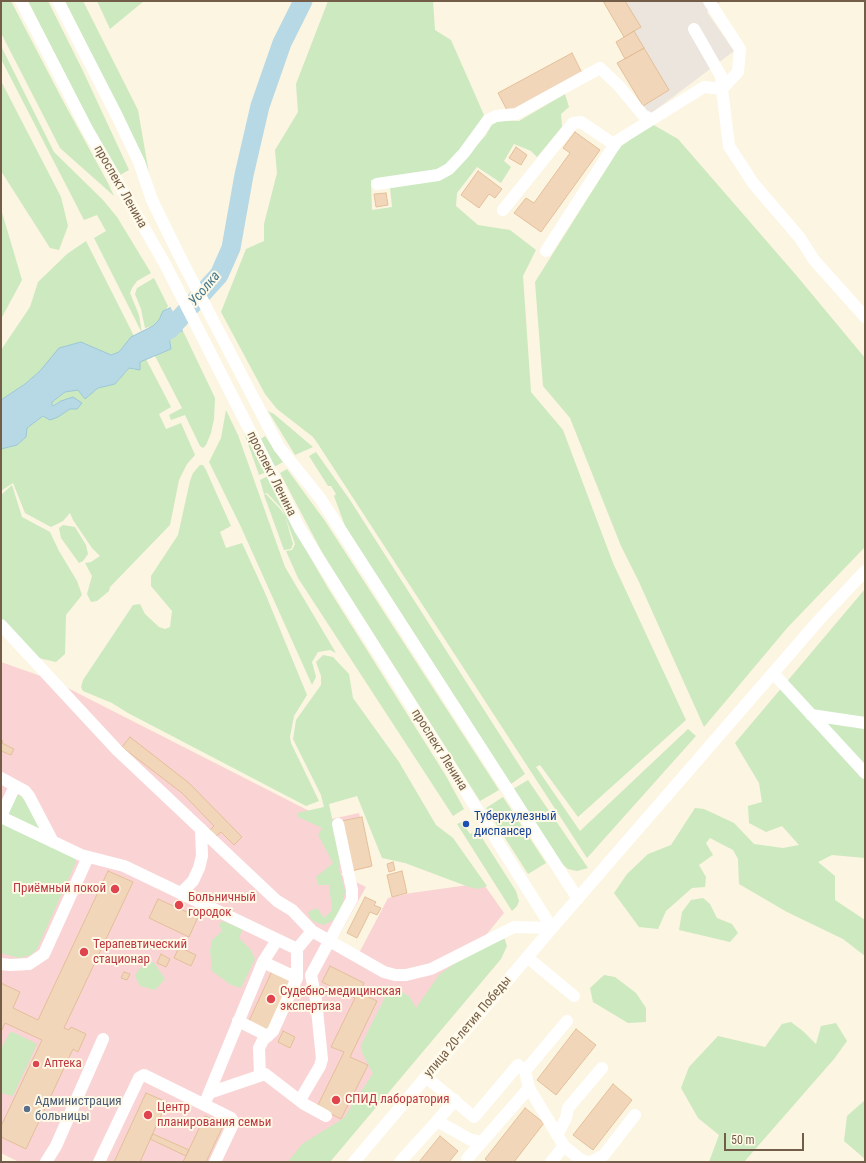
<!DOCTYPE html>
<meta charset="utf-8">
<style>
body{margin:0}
#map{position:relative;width:866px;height:1163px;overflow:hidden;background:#fcf5e1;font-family:"Roboto Condensed",sans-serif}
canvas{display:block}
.frame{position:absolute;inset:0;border:2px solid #735d48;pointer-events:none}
.scale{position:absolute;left:724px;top:1133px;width:80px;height:18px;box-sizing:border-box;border:2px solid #735d48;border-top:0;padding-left:5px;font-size:12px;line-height:14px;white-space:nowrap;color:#735d48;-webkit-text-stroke:3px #fff9e7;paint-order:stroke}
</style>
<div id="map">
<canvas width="866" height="1163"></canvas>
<div class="frame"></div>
<div class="scale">50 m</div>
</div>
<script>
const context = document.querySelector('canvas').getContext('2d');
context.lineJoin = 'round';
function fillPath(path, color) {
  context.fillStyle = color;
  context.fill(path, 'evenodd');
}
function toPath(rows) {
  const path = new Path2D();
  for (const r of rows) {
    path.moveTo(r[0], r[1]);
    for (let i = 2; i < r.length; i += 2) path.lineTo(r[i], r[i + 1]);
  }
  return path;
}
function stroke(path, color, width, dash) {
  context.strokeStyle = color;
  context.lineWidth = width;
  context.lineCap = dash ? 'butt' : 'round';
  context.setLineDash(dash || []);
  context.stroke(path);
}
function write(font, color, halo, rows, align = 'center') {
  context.font = font + ' "Roboto Condensed",sans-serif';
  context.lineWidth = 4;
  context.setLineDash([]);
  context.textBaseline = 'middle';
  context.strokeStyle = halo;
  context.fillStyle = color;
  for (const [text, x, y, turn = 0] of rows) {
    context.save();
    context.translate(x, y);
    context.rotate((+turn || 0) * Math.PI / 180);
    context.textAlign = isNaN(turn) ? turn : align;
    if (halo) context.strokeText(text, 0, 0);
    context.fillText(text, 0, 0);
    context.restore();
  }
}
fillPath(toPath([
 [603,1,722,1,707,12,734,51,649,115,617,63,625,58,616,42,624,37]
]), '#ebe5dd');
fillPath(toPath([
 [1,662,52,680,327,820,359,813,371,867,340,874,366,887,336,941,359,953,388,898,411,893,483,883,504,913,486,935,489,946,310,1162,19,1162,1,1153]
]), '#fad4d4');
fillPath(toPath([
 [1,1,11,1,62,99,108,183,114,196,60,148,1,33],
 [28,1,48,1,83,71,129,170,120,175,92,127],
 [65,1,83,1,138,110,150,179,120,111],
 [97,1,144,1,110,29],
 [328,1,433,1,435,30,451,40,484,115,476,129,449,164,436,171,371,180,372,210,392,207,390,188,454,171,486,135,492,124,500,120,519,121,565,94,569,107,561,114,562,127,537,157,531,151,514,144,504,161,511,167,501,183,477,167,457,193,456,206,478,225,510,230,536,250,523,276,531,392,563,430,613,563,686,720,578,817,540,765,536,767,580,831,688,729,696,736,587,858,318,444,313,437,277,409,265,394,221,312,246,249,264,241,264,224,277,173,275,150,298,112,296,84],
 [1,46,54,152,103,200,117,217,151,273,137,281,132,288,130,293,139,315,142,333,94,238,106,231,97,215,84,220,1,59],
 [1,81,61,197,68,226,59,250,50,248,1,171],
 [652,124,678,139,796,275,865,358,865,547,788,627,704,727,639,582,621,546,570,418,543,386,535,282,620,147],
 [1,209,22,280,1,319],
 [86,241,134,336,119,352,111,355,40,371,25,384,1,400,1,350,30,307,38,282,67,254],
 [154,278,168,306,159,320,153,326,145,328,141,309,135,294,137,288],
 [177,331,183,331,215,398,214,419,211,433,206,445,203,448,200,446,185,415,171,420,169,415,182,408,155,356,171,349,169,336],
 [146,359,171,407,159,414,166,429,181,423,195,455,187,464,179,480,170,525,110,587,109,591,97,601,91,602,87,594,92,576,85,563,91,562,100,556,92,548,73,520,70,513,63,521,51,527,25,513,13,483,1,491,1,449,17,445,26,437,26,429,43,416,58,417,81,402,61,401,53,406,52,404,52,402,65,392,78,389,85,399,98,388,115,384,130,367,135,370,140,362],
 [226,410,238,435,285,567,336,653,330,650,318,652,312,662,316,677,312,685,241,527,209,462,221,438],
 [268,411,274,414,313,447,295,455],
 [241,424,267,472,259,475],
 [265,436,283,462,274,467,261,439],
 [316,452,350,500,525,774,511,784,345,526,334,496,336,494,334,491,331,486,328,486,309,456],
 [200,465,203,465,206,470,231,526,220,532,226,548,242,543,265,593,307,695,294,716,290,737,291,743,319,801,306,806,128,713,112,703,83,691,81,687,83,680,133,605,140,604,145,614,159,627,165,629,170,627,172,611,151,586,151,576,178,535,190,481,193,473],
 [287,469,325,521,499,790,480,801,324,556,280,473],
 [268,476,299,538,328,588,446,776,464,809,453,816,298,578,286,551,292,550,295,544,285,516,282,509,267,493,264,494,260,480],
 [12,485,22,517,50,532,59,551,77,581,82,595,66,615,65,654,56,662,34,657,1,619,1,495],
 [266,494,281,510,285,516,293,544,291,549,284,550,264,495],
 [63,525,75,527,86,545,88,554,83,561,79,563,61,538,59,528],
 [865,589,865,858,832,855,818,862,835,876,835,900,865,920,865,956,843,939,787,912,739,884,738,859,733,850,710,838,706,843,713,855,699,865,706,877,705,887,692,888,666,911,658,929,639,927,614,893,627,874,648,854,671,845,695,808,704,809,734,823,754,844,783,848,799,845,782,826,766,832,749,823,748,806,762,802,759,783,735,743],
 [323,655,333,657,349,674,353,698,399,762,436,825,453,838,487,886,478,889,469,887,405,863,382,858,357,796,329,804,340,855,339,868,345,891,342,907,334,920,323,925,311,920,308,912,317,908,324,918,332,910,329,885,318,885,316,877,333,863,318,835,322,828,298,817,297,813,324,807,321,795,293,739,296,720,321,685,321,676,316,662],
 [528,780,588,868,577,871,568,869,561,863,513,789],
 [18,795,23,797,45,832,74,856,76,862,37,949,31,955,19,958,1,953,1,824,13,797],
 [503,797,546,863,528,874,486,808],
 [462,822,470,834,477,830,516,891,519,901,517,906,512,911,457,824],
 [703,898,710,904,717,918,732,924,738,933,730,942,679,930,682,912,691,900],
 [222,921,243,929,239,938,250,949,255,959,241,988,231,985,212,971,210,950,212,940,222,931,219,925],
 [504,937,507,946,501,959,330,1162,288,1162,302,1144,344,1118,373,1073,362,1053,361,1045,386,995,396,989,409,996,416,1008,439,975,459,960],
 [151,961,155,964,165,979,155,990,140,986,135,976,138,970],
 [604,975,615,977,636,993,646,1008,646,1022,628,1023,593,1002,590,988],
 [791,1022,804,1032,816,1044,821,1026,836,1023,847,1041,834,1059,744,1162,709,1162,719,1135,698,1118,681,1088,689,1067,718,1036,765,1047,782,1024],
 [10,1032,15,1033,37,1044,13,1096,1,1093,1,1049],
 [865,1100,865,1159,844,1141,847,1116]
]), '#cce9c0');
const water = toPath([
 [172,307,183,331,177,331,169,336,171,349,140,362,140,370,129,368,115,384,98,388,85,399,78,390,65,392,52,402,52,405,53,406,61,401,73,397,82,403,77,409,70,409,58,417,50,420,43,416,27,428,26,437,17,445,1,449,1,400,25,384,40,371,59,348,81,342,111,355,119,352,131,337,153,326,159,320,163,311,172,307]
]);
fillPath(water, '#b6d9e5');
stroke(water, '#9cc7d7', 1);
fillPath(toPath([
 [172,305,174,306,185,330,184,333,170,306]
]), '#fcf5e1');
stroke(toPath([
 [159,336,170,329,219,275,231,248,244,175,260,106,282,43,303,1]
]), '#b6d9e5', 19);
const building = toPath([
 [603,1,625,1,641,27,624,37,603,1],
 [634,31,644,48,625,59,616,42,634,31],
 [644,48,669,90,643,106,617,63,644,48],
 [572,53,582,73,508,112,498,93,572,53],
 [575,132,600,150,541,232,514,213,526,198,534,203,570,153,563,148,575,132],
 [516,147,527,155,521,165,509,158,516,147],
 [478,171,502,189,495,198,489,194,479,208,461,195,478,171],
 [386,193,388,205,376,207,374,194,386,193],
 [130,737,189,783,242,837,234,845,221,832,215,837,209,831,214,826,182,793,122,747,130,737],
 [1,740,3,741,2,743,14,749,11,755,1,751,1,740],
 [362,817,372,866,351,871,341,821,362,817],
 [393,862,395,870,389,872,387,864,393,862],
 [108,871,133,882,64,1028,69,1030,71,1027,86,1034,78,1052,73,1049,26,1149,1,1137,1,1126,42,1040,5,1023,1,1032,1,983,20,992,13,1008,38,1020,108,871],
 [402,871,407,893,392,897,387,875,402,871],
 [365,897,376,902,374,905,381,908,377,915,370,912,357,938,347,933,365,897],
 [158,899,198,917,189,937,149,918,158,899],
 [179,947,196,955,191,966,174,958,179,947],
 [161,954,170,959,166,967,157,963,161,954],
 [330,966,364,983,360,993,377,1001,350,1057,368,1065,341,1119,317,1107,344,1052,331,1047,355,998,322,982,330,966],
 [272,971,292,980,269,1030,249,1021,272,971],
 [124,972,130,974,127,980,121,978,124,972],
 [576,1029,596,1045,556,1095,537,1080,576,1029],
 [283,1031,295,1037,290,1048,278,1042,283,1031],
 [613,1084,632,1100,593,1150,573,1135,613,1084],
 [146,1093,167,1102,140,1162,114,1162,146,1093],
 [525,1108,544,1123,514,1162,489,1162,485,1159,525,1108],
 [205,1116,224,1124,206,1162,183,1162,205,1116],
 [153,1134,189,1150,186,1156,150,1139,153,1134],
 [440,1136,458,1151,449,1162,419,1162,440,1136]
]);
fillPath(building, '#f1d6b9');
stroke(building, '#e4bf99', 1);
stroke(toPath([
 [21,1,87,129,165,264,300,529,552,928],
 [58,1,117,116,139,162,152,200,180,257,279,447,320,498,578,899],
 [709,1,740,49,738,72,722,89],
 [694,29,721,76,722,89],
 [377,184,438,175,449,169,464,153,488,120,496,116,516,114,600,68,619,86,643,115,651,119],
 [503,210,573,123,581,122,615,145],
 [546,251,617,141,704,87,722,89,729,146,753,183,800,238,814,260,865,317],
 [1,625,117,750,277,901,292,910,312,931,384,972,395,975,406,975,431,969,514,927,552,928],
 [773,673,865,773],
 [811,715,865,723],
 [1,778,25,791,29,796,53,842],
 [1,816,15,786],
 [1,817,81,855,124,866,297,949],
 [181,893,193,881,199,868,202,856,201,829],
 [527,957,574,996],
 [263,962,297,978],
 [1,964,10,965,29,964,44,954,88,857],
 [238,1021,268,1036],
 [260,1075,259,1048,263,1040,273,1031,297,978,297,949,312,931],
 [426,1077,474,1117,518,1065,525,1071],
 [529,1088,564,1146,581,1160,589,1162],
 [209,1093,263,962,277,940],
 [207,1098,209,1093,265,1074,304,1104,326,1116],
 [300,1100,320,1066,322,1059,316,1000,311,975,352,899,352,890,338,824],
 [437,1121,455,1100],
 [557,1135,566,1118,568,1108,602,1068],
 [467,1159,529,1088,525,1071,567,1021],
 [46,1162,56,1146,103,1039],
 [99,1162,139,1078,144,1075,231,1118,234,1122,215,1162],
 [354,1162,552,928,819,620,865,571],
 [400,1162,437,1121,471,1140,482,1142],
 [551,1162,564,1146],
 [591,1162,604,1155,635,1115]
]), '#fff', 12);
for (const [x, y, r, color] of [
 [466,824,4,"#1a4fb4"],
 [115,889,5,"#e0444e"],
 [179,905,5,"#e0444e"],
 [84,952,5,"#e0444e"],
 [271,999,5,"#e0444e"],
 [36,1064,4,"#e0444e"],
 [336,1100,5,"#e0444e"],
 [27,1109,4,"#5c6f8a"],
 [148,1115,5,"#e0444e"]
]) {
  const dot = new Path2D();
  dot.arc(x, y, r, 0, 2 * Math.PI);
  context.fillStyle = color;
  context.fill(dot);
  stroke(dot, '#fff9e7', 1.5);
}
write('13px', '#735d48', '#fff9e7', [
 ["проспект Ленина",120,187,60],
 ["проспект Ленина",271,474,63],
 ["проспект Ленина",439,750,58],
 ["улица 20-летия Победы",468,1027,-50]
]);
write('13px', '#164399', '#fff9e7', [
 ["Туберкулезный",474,817],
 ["диспансер",474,832]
], 'left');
write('13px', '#be3a42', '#fff9e7', [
 ["Приёмный покой",106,889,"right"],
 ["Больничный",188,898],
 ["городок",188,913],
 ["Терапевтический",93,945],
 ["стационар",93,960],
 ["Судебно-медицинская",280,992],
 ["экспертиза",280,1007],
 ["Аптека",44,1064],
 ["СПИД лаборатория",345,1100],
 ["Центр",157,1108],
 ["планирования семьи",157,1123]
], 'left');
write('13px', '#4e5e75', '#fff9e7', [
 ["Администрация",35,1102],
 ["больницы",35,1117]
], 'left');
write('italic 14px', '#45788e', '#fff9e7', [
 ["Усолка",205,289,-50]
]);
</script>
